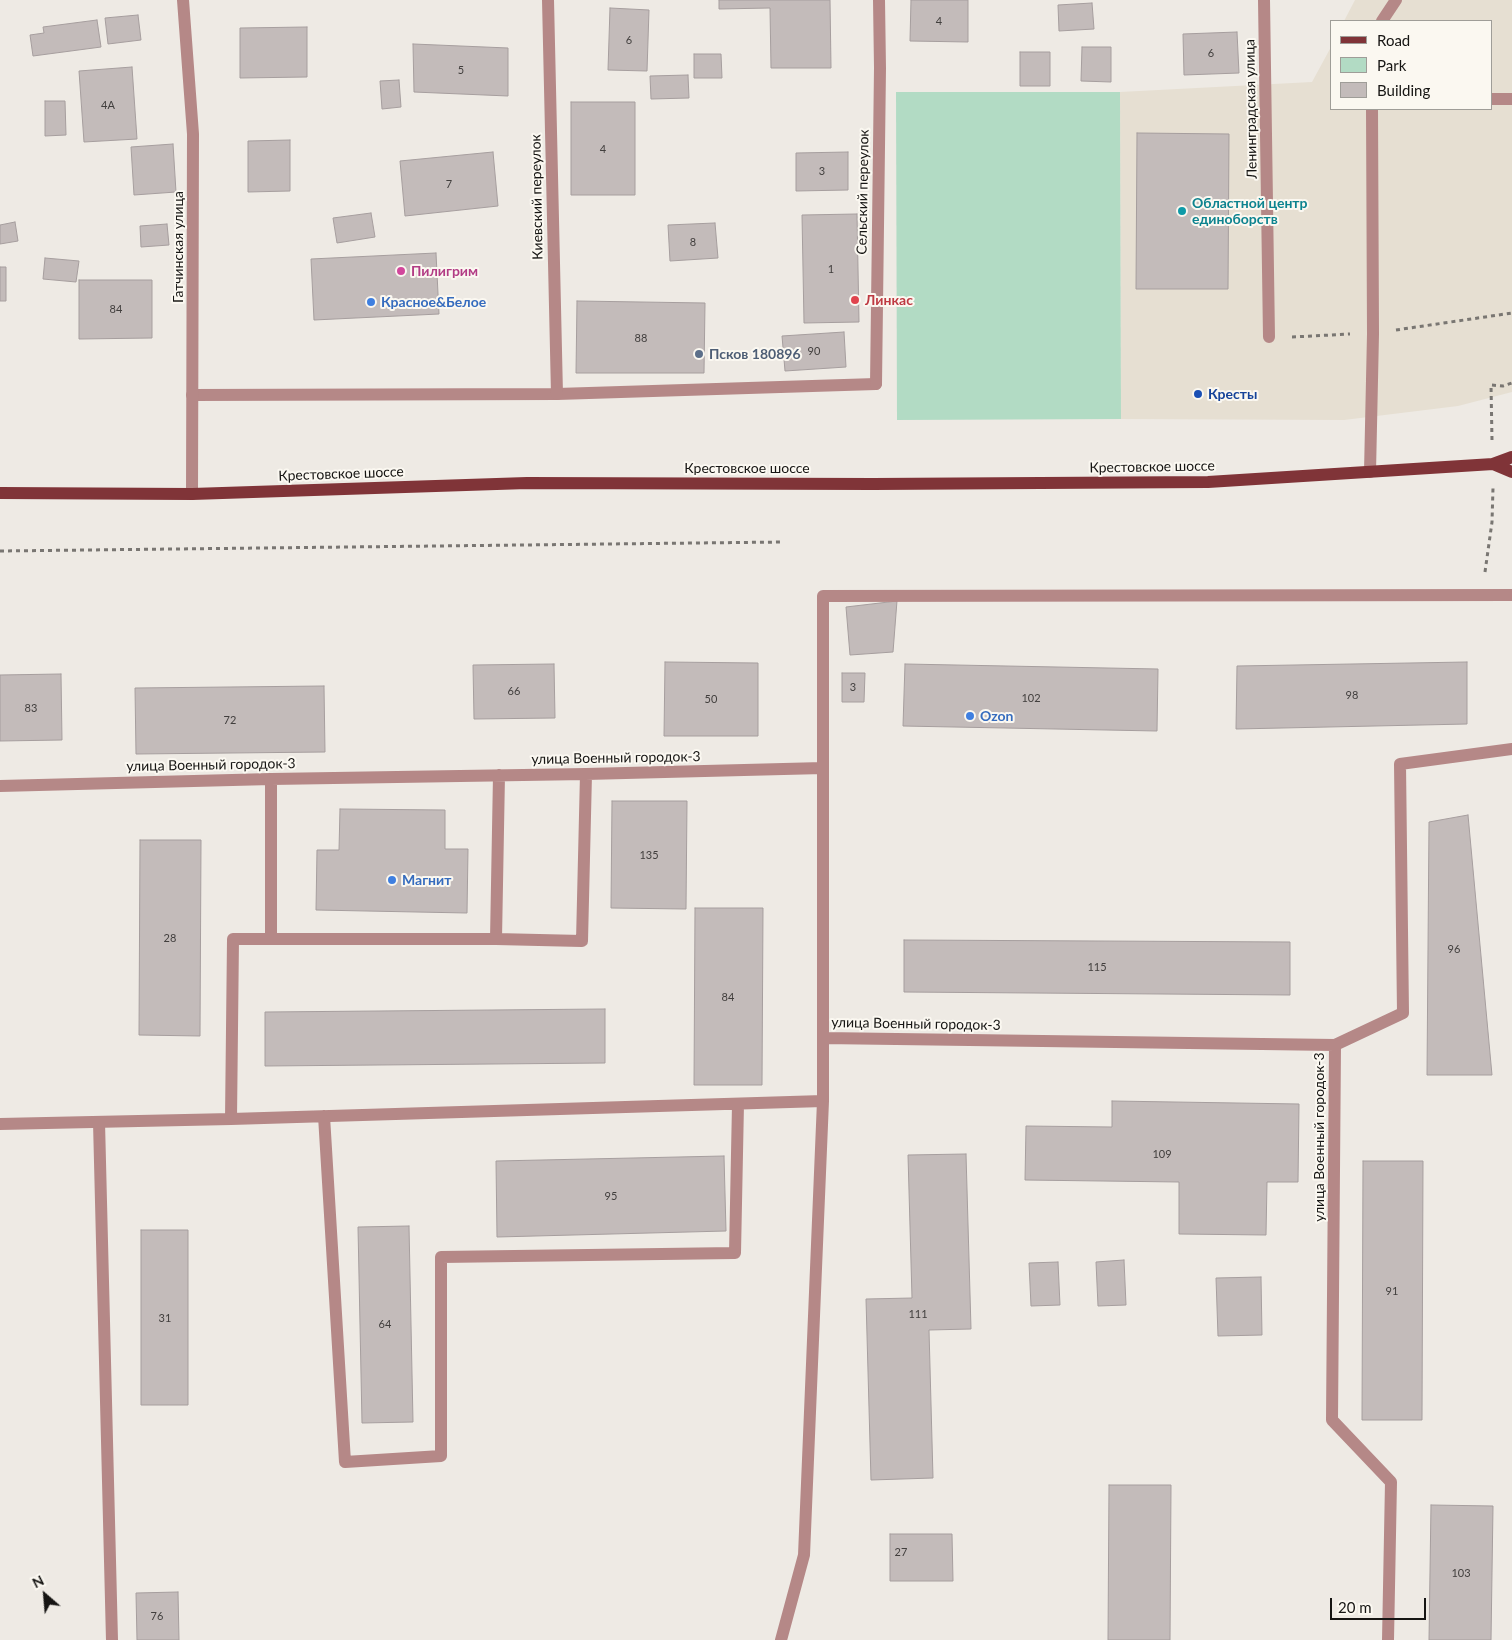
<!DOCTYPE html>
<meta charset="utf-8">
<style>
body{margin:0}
#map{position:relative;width:1512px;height:1640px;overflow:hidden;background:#eeeae4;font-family:Lato,sans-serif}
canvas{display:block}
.legend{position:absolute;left:1330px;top:20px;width:162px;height:90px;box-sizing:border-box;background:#fbf8f1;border:1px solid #9f9d98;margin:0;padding:6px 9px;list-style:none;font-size:15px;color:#161513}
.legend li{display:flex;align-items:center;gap:10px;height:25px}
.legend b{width:25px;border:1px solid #9f9d98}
.north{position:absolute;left:20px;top:1570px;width:50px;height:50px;-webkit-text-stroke:4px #fbf8f1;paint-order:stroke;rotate:333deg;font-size:14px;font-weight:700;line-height:20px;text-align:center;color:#161513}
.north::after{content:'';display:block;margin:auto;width:18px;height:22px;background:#161513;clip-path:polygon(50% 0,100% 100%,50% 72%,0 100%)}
.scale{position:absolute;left:1330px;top:1598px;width:96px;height:22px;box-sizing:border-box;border:2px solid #161513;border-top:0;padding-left:6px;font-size:15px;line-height:18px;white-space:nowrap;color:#161513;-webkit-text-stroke:4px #fbf8f1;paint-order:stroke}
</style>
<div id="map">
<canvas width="1512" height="1640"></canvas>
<ul class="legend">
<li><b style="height:6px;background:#803438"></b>Road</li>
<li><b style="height:14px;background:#b2dbc4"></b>Park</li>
<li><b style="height:14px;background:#c3bbba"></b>Building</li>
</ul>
<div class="north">N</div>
<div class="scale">20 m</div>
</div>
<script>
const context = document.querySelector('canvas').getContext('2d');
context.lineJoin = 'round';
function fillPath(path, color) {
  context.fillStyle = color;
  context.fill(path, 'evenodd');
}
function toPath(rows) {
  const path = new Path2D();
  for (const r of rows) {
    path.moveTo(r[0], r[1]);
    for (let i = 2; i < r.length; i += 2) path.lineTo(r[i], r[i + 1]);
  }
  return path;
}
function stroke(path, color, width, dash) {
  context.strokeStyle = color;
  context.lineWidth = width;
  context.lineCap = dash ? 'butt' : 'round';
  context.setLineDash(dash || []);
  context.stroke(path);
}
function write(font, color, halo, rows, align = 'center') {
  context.font = font + ' Lato,sans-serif';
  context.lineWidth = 4;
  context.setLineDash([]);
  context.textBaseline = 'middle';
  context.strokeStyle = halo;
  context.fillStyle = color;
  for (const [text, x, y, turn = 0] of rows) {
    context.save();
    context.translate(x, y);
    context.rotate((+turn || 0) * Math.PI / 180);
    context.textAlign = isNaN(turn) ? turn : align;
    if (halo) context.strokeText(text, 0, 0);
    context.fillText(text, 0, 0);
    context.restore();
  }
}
fillPath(toPath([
 [1355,0,1512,0,1512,392,1458,406,1344,420,1121,419,1120,92,1312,82,1331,47,1331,109,1491,109,1491,21,1344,21]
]), '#e6dfd2');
fillPath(toPath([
 [896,92,1120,92,1121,419,897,420]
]), '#b2dbc4');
const building = toPath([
 [719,0,830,0,831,68,771,68,770,8,719,9,719,0],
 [911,0,968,0,968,42,910,41,911,0],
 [1092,3,1094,29,1059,31,1058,5,1092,3],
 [610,8,649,10,647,71,608,70,610,8],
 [138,15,141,40,108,44,105,18,138,15],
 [97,20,101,47,33,56,30,35,44,33,43,27,97,20],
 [307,27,307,77,240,78,240,28,307,27],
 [1237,32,1239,73,1184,75,1183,34,1237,32],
 [413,44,508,48,508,96,414,92,413,44],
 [1082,47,1111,47,1111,82,1081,81,1082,47],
 [1020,52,1050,52,1050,86,1020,86,1020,52],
 [694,54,721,54,722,78,694,78,694,54],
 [132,67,137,139,84,142,79,71,132,67],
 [688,75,689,98,651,99,650,76,688,75],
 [399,80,401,107,382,109,380,81,399,80],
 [45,101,65,101,66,135,45,136,45,101],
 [571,102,635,102,635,195,571,195,571,102],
 [1137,133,1229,134,1228,289,1136,289,1137,133],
 [290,140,290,191,248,192,248,141,290,140],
 [173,144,176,192,134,195,131,147,173,144],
 [493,152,498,206,405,216,400,161,493,152],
 [848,152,848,190,796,191,796,153,848,152],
 [371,213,375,237,337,243,333,218,371,213],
 [857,214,859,322,804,323,802,215,857,214],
 [15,222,18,241,0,244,0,225,15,222],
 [715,223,718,258,670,261,668,225,715,223],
 [167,224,169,245,141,247,140,226,167,224],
 [436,253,439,314,314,320,311,259,436,253],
 [45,258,79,261,76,282,43,279,45,258],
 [0,267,6,267,6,301,0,301,0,267],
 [79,280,152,280,152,338,79,339,79,280],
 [577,301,705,303,704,373,576,373,577,301],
 [844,332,846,367,785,371,782,336,844,332],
 [897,601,893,652,850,655,846,607,897,601],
 [665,662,758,663,758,736,664,736,665,662],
 [1467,662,1467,724,1236,729,1237,666,1467,662],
 [554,664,555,718,474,719,473,665,554,664],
 [905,664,1158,669,1157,731,903,726,905,664],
 [842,673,865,673,864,702,842,702,842,673],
 [61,674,62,740,0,741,0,675,61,674],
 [324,686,325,752,136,754,135,688,324,686],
 [612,801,687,801,686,909,611,908,612,801],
 [340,809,445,810,445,849,468,849,467,913,316,910,317,850,339,850,340,809],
 [1468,815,1492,1075,1427,1075,1429,822,1468,815],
 [140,840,201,840,200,1036,139,1035,140,840],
 [695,908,763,908,762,1085,694,1085,695,908],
 [904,940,1290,942,1290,995,904,992,904,940],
 [605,1009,605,1063,265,1066,265,1012,605,1009],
 [1112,1101,1299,1104,1298,1182,1267,1182,1266,1235,1179,1234,1179,1182,1025,1180,1026,1126,1112,1127,1112,1101],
 [966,1154,971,1329,929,1330,933,1478,871,1480,866,1299,912,1298,908,1155,966,1154],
 [724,1156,726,1231,497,1237,496,1161,724,1156],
 [1363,1161,1423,1161,1422,1420,1362,1420,1363,1161],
 [409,1226,413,1422,362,1423,358,1227,409,1226],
 [141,1230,188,1230,188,1405,141,1405,141,1230],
 [1124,1260,1126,1305,1098,1306,1096,1262,1124,1260],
 [1058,1262,1060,1305,1031,1306,1029,1263,1058,1262],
 [1261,1277,1262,1335,1218,1336,1216,1278,1261,1277],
 [1109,1485,1171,1485,1170,1640,1108,1640,1109,1485],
 [1431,1505,1493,1506,1491,1640,1429,1640,1431,1505],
 [890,1534,952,1534,953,1581,890,1581,890,1534],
 [178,1592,179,1640,137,1640,136,1593,178,1592]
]);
fillPath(building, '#c3bbba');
stroke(building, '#a69e9e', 1);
stroke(toPath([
 [1396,330,1512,313],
 [1292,337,1350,334],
 [1492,440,1491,385,1503,386,1512,383],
 [0,551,783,542],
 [1485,572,1492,522,1493,488]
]), '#797672', 3, [4, 4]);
stroke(toPath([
 [1382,21,1396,0],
 [1491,99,1512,99],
 [192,395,557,394,876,384],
 [1370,472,1373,334,1372,109],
 [823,768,823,596,1512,595],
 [0,786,271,779,586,774,823,768,823,1038,1335,1045,1332,1420,1391,1482,1388,1640],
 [271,939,496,939,582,941,586,774],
 [496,939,499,775],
 [1335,1045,1403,1013,1400,764,1512,749],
 [324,1116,345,1462,441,1456,441,1257,735,1253,738,1104],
 [231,1119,233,939,271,939,271,779],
 [99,1122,112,1640],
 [0,1124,231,1119,823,1101],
 [781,1640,804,1555,823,1101,823,1038]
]), '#b58887', 12);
stroke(toPath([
 [183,0,193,134,192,494],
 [548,0,557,394],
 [1264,0,1269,337],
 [876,384,880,68,879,0]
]), '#b58887', 12);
stroke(toPath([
 [1493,464,1512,472],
 [0,493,192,494,527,483,873,484,1208,482,1493,464,1512,457]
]), '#803438', 12);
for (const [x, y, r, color] of [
 [1182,211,5,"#0f9aa8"],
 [401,271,5,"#d1479c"],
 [855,300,5,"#e0444e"],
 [371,302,5,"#3f7fe0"],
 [699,354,5,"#5c6f8a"],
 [1198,394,5,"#1a4fb4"],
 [970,716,5,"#3f7fe0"],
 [392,880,5,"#3f7fe0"]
]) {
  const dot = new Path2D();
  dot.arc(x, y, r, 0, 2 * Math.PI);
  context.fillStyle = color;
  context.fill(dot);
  stroke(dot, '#fbf8f1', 2);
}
write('11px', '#413e3d', null, [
 ["4",939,21],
 ["6",629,40],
 ["6",1211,53],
 ["5",461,70],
 ["4А",108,105],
 ["4",603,149],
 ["3",822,171],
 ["7",449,184],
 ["8",693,242],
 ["1",831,269],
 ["84",116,309],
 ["88",641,338],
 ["90",814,351],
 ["3",853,687],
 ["66",514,691],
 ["98",1352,695],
 ["102",1031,698],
 ["50",711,699],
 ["83",31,708],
 ["72",230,720],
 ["135",649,855],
 ["28",170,938],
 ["96",1454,949],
 ["115",1097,967],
 ["84",728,997],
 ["109",1162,1154],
 ["95",611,1196],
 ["91",1392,1291],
 ["111",918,1314],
 ["31",165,1318],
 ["64",385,1324],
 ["27",901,1552],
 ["103",1461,1573],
 ["76",157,1616]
]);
write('14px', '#161513', '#fbf8f1', [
 ["Ленинградская улица",1251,109,-91],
 ["Сельский переулок",863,192,-89],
 ["Киевский переулок",537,197,-91],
 ["Гатчинская улица",178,247,-90],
 ["Крестовское шоссе",1152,467,-1],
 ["Крестовское шоссе",747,468],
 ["Крестовское шоссе",341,474,-2],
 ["улица Военный городок-3",616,758,-1],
 ["улица Военный городок-3",211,765,-1],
 ["улица Военный городок-3",916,1024,1],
 ["улица Военный городок-3",1319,1137,-90]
]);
write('bold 14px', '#0d838f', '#fbf8f1', [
 ["Областной центр",1192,203],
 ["единоборств",1192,219]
], 'left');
write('bold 14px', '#b23c85', '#fbf8f1', [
 ["Пилигрим",411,271]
], 'left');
write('bold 14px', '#be3a42', '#fbf8f1', [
 ["Линкас",865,300]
], 'left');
write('bold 14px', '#366cbe', '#fbf8f1', [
 ["Красное&Белое",381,302],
 ["Ozon",980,716],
 ["Магнит",402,880]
], 'left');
write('bold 14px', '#4e5e75', '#fbf8f1', [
 ["Псков 180896",709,354]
], 'left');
write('bold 14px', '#164399', '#fbf8f1', [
 ["Кресты",1208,394]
], 'left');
</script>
